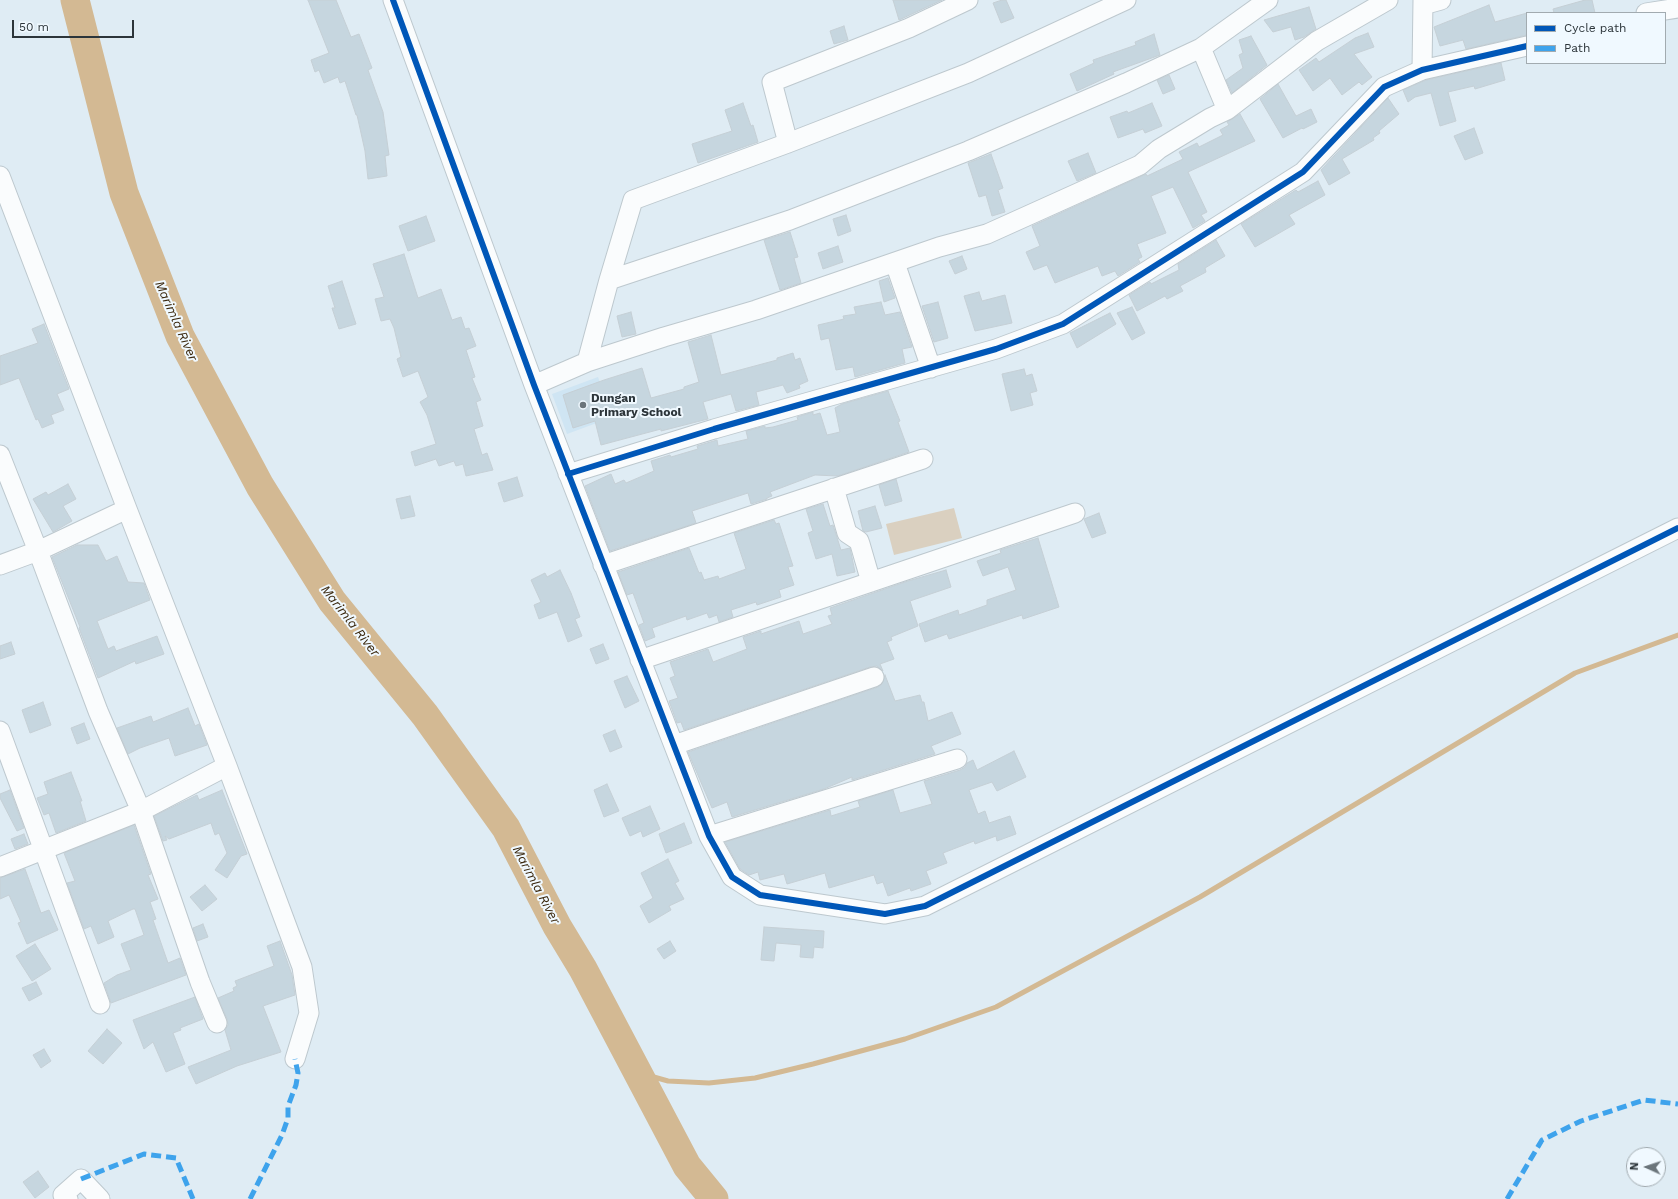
<!DOCTYPE html>
<style>
body{margin:0}
#map{position:relative;width:1678px;height:1199px;overflow:hidden;background:#dfecf4;font-family:"Work Sans",sans-serif}
canvas{display:block}
.legend{position:absolute;left:1526px;top:12px;width:140px;height:52px;box-sizing:border-box;background:#f0f9ff;border:1px solid #a2abb0;margin:0;padding:5px 7px;list-style:none;font-size:12px;color:#2c353a}
.legend li{display:flex;align-items:center;gap:8px;height:20px}
.legend b{width:20px;border:1px solid #a2abb0}
.north{position:absolute;left:1626px;top:1147px;width:40px;height:40px;box-sizing:border-box;background:#f0f9ff;border:1px solid #a2abb0;border-radius:50%;rotate:273deg;font-size:11px;font-weight:700;line-height:16px;text-align:center;color:#2c353a}
.north::after{content:'';display:block;margin:auto;width:14px;height:18px;background:#6b757b;clip-path:polygon(50% 0,100% 100%,50% 72%,0 100%)}
.scale{position:absolute;left:12px;top:20px;width:122px;height:18px;box-sizing:border-box;border:2px solid #2c353a;border-top:0;padding-left:5px;font-size:12px;line-height:14px;white-space:nowrap;color:#2c353a;-webkit-text-stroke:3px #f0f9ff;paint-order:stroke}
</style>
<div id="map">
<canvas width="1678" height="1199"></canvas>
<ul class="legend">
<li><b style="height:5px;background:#0057b8"></b>Cycle path</li>
<li><b style="height:5px;background:#3ea3ec"></b>Path</li>
</ul>
<div class="north">N</div>
<div class="scale">50 m</div>
</div>
<script>
const context = document.querySelector('canvas').getContext('2d');
context.lineJoin = 'round';
function fillPath(path, color) {
  context.fillStyle = color;
  context.fill(path, 'evenodd');
}
function toPath(rows) {
  const path = new Path2D();
  for (const r of rows) {
    path.moveTo(r[0], r[1]);
    for (let i = 2; i < r.length; i += 2) path.lineTo(r[i], r[i + 1]);
  }
  return path;
}
function stroke(path, color, width, dash) {
  context.strokeStyle = color;
  context.lineWidth = width;
  context.lineCap = dash ? 'butt' : 'round';
  context.setLineDash(dash || []);
  context.stroke(path);
}
function write(font, color, halo, rows, align = 'center') {
  context.font = font + ' "Work Sans",sans-serif';
  context.lineWidth = 4;
  context.setLineDash([]);
  context.textBaseline = 'middle';
  context.strokeStyle = halo;
  context.fillStyle = color;
  for (const [text, x, y, turn = 0] of rows) {
    context.save();
    context.translate(x, y);
    context.rotate((+turn || 0) * Math.PI / 180);
    context.textAlign = isNaN(turn) ? turn : align;
    if (halo) context.strokeText(text, 0, 0);
    context.fillText(text, 0, 0);
    context.restore();
  }
}
fillPath(toPath([
 [598,377,613,417,567,434,552,394]
]), '#cfe5f3');
fillPath(toPath([
 [954,508,962,538,894,555,886,524]
]), '#dad0c0');
stroke(toPath([
 [636,1072,668,1081,709,1083,755,1078,813,1064,905,1039,996,1007,1200,897,1575,673,1678,635]
]), '#d3b993', 5);
stroke(toPath([
 [75,0,124,193,180,336,260,486,332,601,425,715,506,828,557,926,583,969,687,1166,714,1199]
]), '#d3b993', 29);
const building = toPath([
 [308,0,336,0,351,37,359,34,372,68,368,70,383,112,389,155,385,156,387,176,368,179,365,151,357,115,356,115,345,81,340,83,338,77,324,83,319,70,315,72,311,60,329,53,308,0],
 [893,0,942,0,899,20,893,0],
 [1002,0,1006,0,1014,18,1001,23,993,3,1002,0],
 [1585,0,1592,0,1595,13,1554,13,1553,9,1585,0],
 [1489,5,1495,22,1527,13,1527,35,1466,49,1463,40,1440,46,1434,27,1489,5],
 [1309,7,1316,29,1304,37,1295,40,1291,27,1273,32,1264,20,1309,7],
 [844,26,848,40,834,44,830,31,844,26],
 [1368,33,1374,47,1354,54,1372,77,1362,85,1359,82,1342,95,1330,78,1313,91,1299,70,1316,58,1319,62,1355,38,1368,33],
 [1154,34,1160,55,1113,72,1114,74,1077,91,1070,74,1092,64,1094,63,1093,60,1136,45,1135,42,1154,34],
 [1251,36,1267,65,1232,93,1226,80,1243,68,1239,55,1243,53,1239,40,1251,36],
 [1501,63,1505,80,1475,89,1474,86,1448,92,1456,121,1440,126,1431,93,1415,97,1408,102,1403,90,1426,80,1501,63],
 [1169,75,1175,89,1163,94,1157,80,1169,75],
 [1278,84,1296,116,1311,109,1317,122,1303,129,1302,128,1283,138,1260,99,1278,84],
 [1388,98,1399,114,1379,131,1380,133,1373,138,1374,140,1342,159,1350,173,1329,185,1321,170,1388,98],
 [743,103,751,126,753,125,758,142,698,163,692,144,732,131,725,110,743,103],
 [1152,103,1162,126,1145,133,1143,129,1118,138,1110,117,1127,111,1128,113,1152,103],
 [1240,114,1255,141,1188,172,1207,212,1201,215,1205,221,1193,228,1173,187,1151,196,1166,233,1137,244,1142,257,1138,259,1140,262,1118,276,1115,271,1102,276,1098,266,1055,283,1047,265,1034,270,1026,252,1040,246,1032,226,1146,174,1147,176,1183,159,1179,152,1197,143,1199,147,1223,135,1220,130,1229,125,1227,122,1240,114],
 [1474,128,1483,153,1465,160,1454,136,1474,128],
 [1088,153,1096,173,1077,181,1068,161,1088,153],
 [991,154,1003,188,998,190,1005,212,992,216,986,195,979,197,968,163,991,154],
 [1318,181,1325,195,1289,215,1295,224,1255,247,1241,224,1296,190,1298,192,1318,181],
 [846,215,851,231,838,236,833,219,846,215],
 [426,216,435,241,408,251,399,226,426,216],
 [790,232,798,257,794,258,801,283,780,290,764,240,790,232],
 [1216,240,1225,256,1205,268,1206,272,1180,286,1183,291,1167,299,1165,296,1137,311,1129,295,1150,282,1151,284,1179,270,1178,264,1216,240],
 [838,246,843,262,823,269,818,253,838,246],
 [404,254,418,298,441,289,452,320,461,317,465,329,469,328,476,346,466,350,475,377,472,378,481,400,476,402,483,426,474,429,482,455,487,453,493,470,466,476,463,464,456,466,454,461,439,466,436,459,415,466,411,452,436,444,427,415,420,402,428,397,418,371,403,377,397,359,401,357,394,328,390,319,381,321,375,299,384,297,373,264,404,254],
 [962,256,967,269,955,274,949,261,962,256],
 [888,278,895,298,884,302,879,281,888,278],
 [342,281,356,324,339,329,332,308,335,308,328,286,342,281],
 [979,292,982,301,1005,295,1012,323,975,331,964,296,979,292],
 [881,302,885,315,900,312,912,347,902,349,905,363,855,377,853,367,836,370,829,338,821,340,818,325,844,319,843,316,856,314,854,307,881,302],
 [938,302,948,338,934,342,922,306,938,302],
 [1132,307,1145,333,1132,340,1117,313,1132,307],
 [631,312,636,334,622,337,617,316,631,312],
 [1110,313,1116,324,1077,348,1070,333,1110,313],
 [44,324,69,389,57,394,64,410,51,415,54,423,42,428,38,419,36,420,19,378,0,385,0,356,38,343,32,329,44,324],
 [711,335,721,375,777,360,777,358,793,353,795,360,800,358,808,381,799,385,800,388,787,393,783,385,756,392,759,405,736,411,731,394,703,402,708,419,661,431,661,429,601,445,595,421,573,428,563,395,604,380,642,368,651,398,684,389,684,387,699,382,688,342,711,335],
 [1024,369,1026,376,1032,374,1037,391,1030,393,1033,405,1011,411,1002,374,1024,369],
 [888,391,900,421,898,422,909,452,838,476,815,475,770,492,772,496,767,498,767,499,751,504,748,493,692,511,696,523,610,551,585,486,611,474,615,484,624,480,626,483,654,471,651,461,670,455,671,457,698,449,697,446,717,440,718,446,748,439,746,431,765,426,765,428,773,427,798,420,797,417,813,412,813,415,820,413,827,435,840,432,835,408,842,404,888,391],
 [517,477,523,496,504,502,498,483,517,477],
 [896,479,902,501,885,506,879,485,896,479],
 [68,484,76,499,63,506,72,521,53,532,33,499,46,492,48,495,68,484],
 [410,496,415,516,401,519,396,499,410,496],
 [823,504,830,526,833,525,841,550,850,548,855,572,837,576,832,554,816,559,808,533,813,531,806,509,823,504],
 [875,506,882,528,866,532,863,531,858,511,875,506],
 [1099,513,1106,533,1092,538,1084,519,1099,513],
 [774,520,776,524,779,523,793,566,788,567,794,585,779,590,781,597,757,605,756,602,731,610,733,617,719,622,717,615,709,618,707,613,687,620,686,616,652,628,655,637,645,641,639,625,644,623,633,593,627,595,618,572,689,548,699,573,701,572,704,580,718,576,719,579,746,569,734,533,774,520],
 [1038,538,1059,607,1023,619,1022,615,949,639,947,634,925,642,919,624,958,610,959,615,987,605,987,600,1016,590,1008,567,983,576,977,561,1001,553,1000,550,1038,538],
 [77,545,98,545,106,561,117,556,128,582,144,583,150,600,97,621,108,649,114,646,116,651,157,636,164,654,136,664,135,661,98,678,79,628,80,627,52,557,77,545],
 [560,570,571,593,580,617,575,619,582,636,568,642,557,612,539,619,534,605,541,602,531,580,545,573,547,577,560,570],
 [946,570,951,587,910,601,918,626,891,637,892,640,887,642,894,659,880,664,883,671,877,666,870,667,684,730,681,722,677,723,669,701,678,698,670,678,675,676,670,662,708,649,713,662,747,649,743,637,761,631,761,634,799,621,803,634,832,624,828,616,832,615,830,608,908,581,946,570],
 [11,642,15,654,0,659,0,646,11,642],
 [603,644,609,659,596,664,590,649,603,644],
 [885,675,895,701,920,695,922,702,924,702,928,721,952,712,961,734,931,746,935,754,852,780,852,777,824,789,732,817,727,802,712,808,688,752,878,687,882,684,885,675],
 [627,676,639,701,625,708,614,681,627,676],
 [43,702,51,725,30,733,22,710,43,702],
 [188,708,195,726,199,724,207,745,175,756,169,738,140,748,128,754,117,728,151,716,153,722,188,708],
 [84,723,90,739,77,744,71,728,84,723],
 [615,730,622,747,610,752,603,735,615,730],
 [1014,751,1026,777,997,791,992,782,969,790,978,814,985,811,989,823,1010,816,1016,834,997,841,996,836,975,844,974,841,943,853,947,863,926,871,931,884,911,891,910,888,888,896,883,882,877,884,874,875,829,888,825,873,787,884,784,874,760,880,758,872,749,875,740,869,725,842,830,810,831,816,860,807,858,801,893,790,900,813,932,804,924,781,960,770,965,767,967,763,973,760,977,770,1014,751],
 [71,772,82,801,80,801,86,821,56,833,49,813,44,815,37,798,48,794,44,782,71,772],
 [607,784,619,811,604,817,594,790,607,784],
 [10,790,24,828,17,831,0,798,0,794,10,790],
 [222,790,247,854,241,856,227,878,215,870,227,853,219,833,215,835,211,823,169,839,165,836,167,840,163,841,154,816,197,795,199,800,222,790],
 [650,806,660,829,643,837,641,831,630,836,622,818,650,806],
 [684,823,692,843,666,853,659,834,684,823],
 [134,825,151,874,148,875,158,899,150,902,156,919,153,920,168,963,180,958,186,975,111,1003,104,983,117,975,131,970,121,944,144,935,135,909,133,909,108,921,114,937,98,944,91,926,84,929,67,883,75,881,64,853,134,825],
 [24,834,28,844,15,849,11,839,24,834],
 [668,859,679,881,675,883,684,899,669,906,671,910,649,923,640,906,653,898,641,873,668,859],
 [25,869,41,913,49,910,58,930,27,944,18,923,21,922,9,895,0,899,0,878,25,869],
 [205,885,217,899,202,911,190,897,205,885],
 [203,924,208,937,197,941,193,928,203,924],
 [764,927,824,931,823,948,814,947,813,958,800,957,801,945,776,943,774,961,761,960,764,927],
 [280,941,292,975,295,995,263,1006,281,1052,237,1066,196,1084,188,1067,231,1050,225,1030,228,1025,227,1019,218,998,234,991,233,988,237,986,235,981,274,966,267,946,280,941],
 [670,941,676,951,664,959,657,949,670,941],
 [35,944,51,969,32,981,16,956,35,944],
 [36,982,42,994,29,1001,22,988,36,982],
 [195,997,203,1019,180,1028,181,1030,173,1033,185,1064,166,1072,153,1042,144,1049,133,1020,195,997],
 [107,1029,122,1043,103,1064,88,1051,107,1029],
 [44,1049,51,1061,41,1068,33,1055,44,1049],
 [38,1171,49,1187,35,1198,23,1182,38,1171]
]);
fillPath(building, '#c6d6df');
stroke(building, '#c5cfd5', 1);
const street = toPath([
 [393,0,534,385,709,836,732,877,760,895,885,914,925,906,1678,528],
 [1423,5,1441,0],
 [1646,13,1678,8],
 [1201,48,1227,110],
 [1422,70,1423,0],
 [788,143,772,82,909,28,968,0],
 [0,176,127,509,227,766,302,967,309,1013,295,1059],
 [895,263,931,368],
 [609,280,790,220,968,151,1126,83,1201,48,1268,0],
 [587,362,609,280,633,200,788,143,968,73,1126,0],
 [534,385,587,362,664,337,756,310,939,247,987,234,1140,165,1159,149,1210,118,1227,110,1317,41,1388,0],
 [0,455,38,551,98,711,141,811,200,982,217,1023],
 [568,474,714,429,996,349,1063,324,1303,172,1384,87,1422,70,1527,46],
 [834,488,847,533,859,541,860,544,871,582],
 [0,565,38,551,127,509],
 [603,565,923,459],
 [640,660,1075,513],
 [0,731,100,1004],
 [674,745,874,677],
 [709,836,957,759],
 [0,867,141,811,227,766],
 [68,1199,63,1195,81,1179,100,1199]
]);
stroke(street, '#bdc8ce', 21);
stroke(street, '#fafcfd', 19);
stroke(toPath([
 [81,1179,144,1154,176,1158,193,1199],
 [250,1199,282,1135,288,1118,288,1106,296,1085,298,1073,295,1059],
 [1507,1199,1542,1140,1581,1121,1644,1100,1678,1104]
]), '#3ea3ec', 5, [10, 5]);
stroke(toPath([
 [393,0,534,385,709,836,732,877,760,895,885,914,925,906,1678,528],
 [568,474,714,429,996,349,1063,324,1303,172,1384,87,1422,70,1527,46]
]), '#0057b8', 6);
for (const [x, y, r, color] of [
 [583,405,4,"#6b757b"]
]) {
  const dot = new Path2D();
  dot.arc(x, y, r, 0, 2 * Math.PI);
  context.fillStyle = color;
  context.fill(dot);
  stroke(dot, '#f0f9ff', 1.5);
}
write('bold 12px', '#2c353a', '#f0f9ff', [
 ["Dungan",591,398],
 ["Primary School",591,412]
], 'left');
write('italic 13px', '#3a270d', '#f0f9ff', [
 ["Marimla River",176,321,66],
 ["Marimla River",350,621,52],
 ["Marimla River",536,885,62]
]);
</script>
